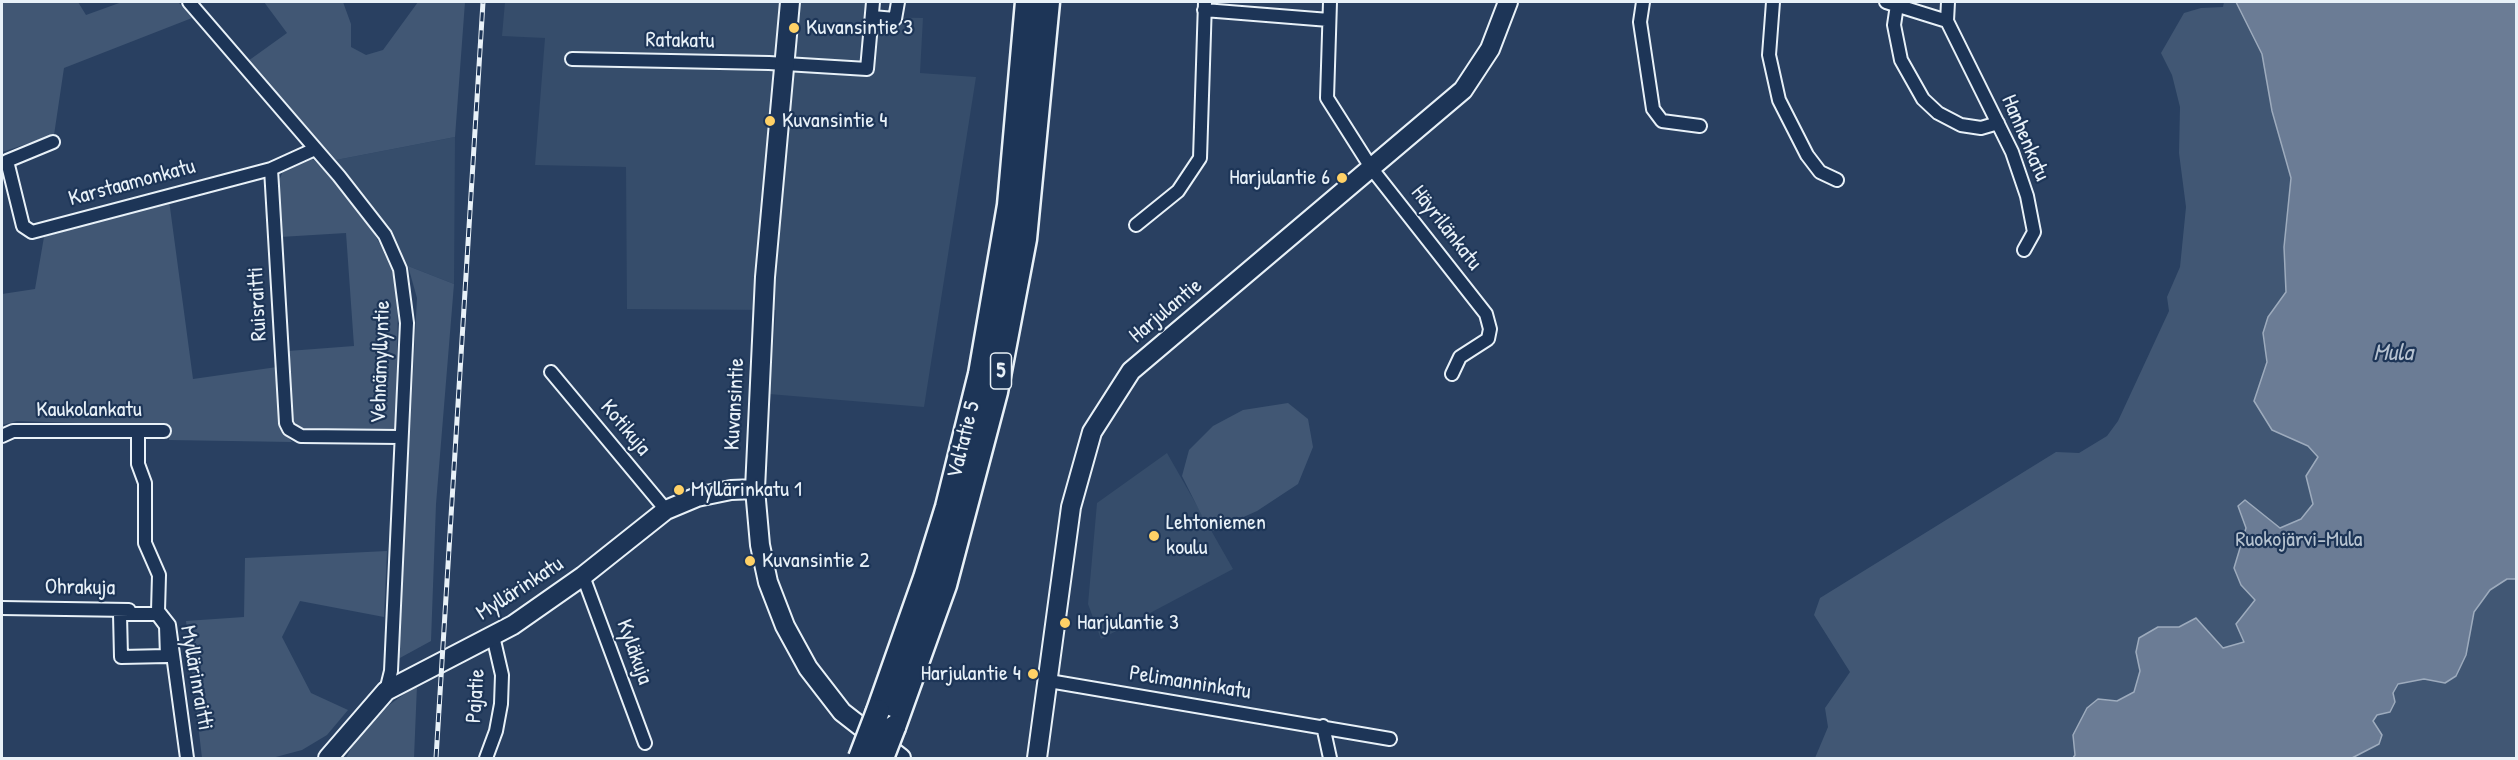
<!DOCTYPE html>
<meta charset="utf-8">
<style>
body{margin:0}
#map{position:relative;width:2518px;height:760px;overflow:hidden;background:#294061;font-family:"Patrick Hand",sans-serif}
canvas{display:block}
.frame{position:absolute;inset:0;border:3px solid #e8f1f8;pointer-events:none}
</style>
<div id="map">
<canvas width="2518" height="760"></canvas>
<div class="frame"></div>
</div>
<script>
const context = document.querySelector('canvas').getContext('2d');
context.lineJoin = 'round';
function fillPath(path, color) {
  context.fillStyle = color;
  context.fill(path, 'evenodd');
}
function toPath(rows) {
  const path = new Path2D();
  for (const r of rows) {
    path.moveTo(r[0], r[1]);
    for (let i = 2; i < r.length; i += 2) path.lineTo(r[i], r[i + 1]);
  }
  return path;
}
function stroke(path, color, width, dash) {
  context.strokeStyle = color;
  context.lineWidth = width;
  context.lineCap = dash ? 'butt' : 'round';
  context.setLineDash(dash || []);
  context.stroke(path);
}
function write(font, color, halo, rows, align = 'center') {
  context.font = font + ' "Patrick Hand",sans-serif';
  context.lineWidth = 4.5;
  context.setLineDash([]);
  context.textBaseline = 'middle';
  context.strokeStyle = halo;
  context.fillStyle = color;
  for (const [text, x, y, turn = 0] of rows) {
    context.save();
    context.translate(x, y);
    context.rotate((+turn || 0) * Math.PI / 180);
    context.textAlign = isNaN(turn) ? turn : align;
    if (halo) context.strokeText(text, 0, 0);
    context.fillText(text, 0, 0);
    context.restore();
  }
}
fillPath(toPath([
 [505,2,875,2,873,17,923,18,920,73,976,77,924,407,769,394,776,310,627,309,626,167,535,165,545,38,502,36],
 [455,137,454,284,408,266,389,232,336,160],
 [1167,453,1233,569,1101,639,1088,604,1097,503]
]), '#364d6b');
fillPath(toPath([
 [2,2,78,2,86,15,122,2,178,2,192,18,64,68,54,135,2,152],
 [264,2,343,2,351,24,351,47,366,55,383,50,418,2,465,2,455,137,336,160,248,61,287,33],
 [2224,2,2516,2,2516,758,1815,758,1828,727,1825,708,1850,672,1814,615,1820,598,2056,452,2079,453,2107,436,2118,421,2169,311,2167,297,2180,267,2186,207,2179,153,2180,107,2172,75,2161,53,2184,13,2201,8,2223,7],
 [311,157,340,187,365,219,380,244,392,271,398,299,396,423,395,429,390,433,301,431,292,418,288,351,354,346,346,233,280,237,277,190,279,181,283,171,305,158],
 [169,200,193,379,277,367,280,428,292,442,169,440,169,426,17,421,2,425,2,294,35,289,44,237],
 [408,266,454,284,436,504,431,641,398,659,417,298],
 [1288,403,1308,419,1313,447,1298,484,1257,511,1210,532,1182,476,1189,450,1213,426,1243,410],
 [387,551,384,617,300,601,282,637,311,693,348,710,327,735,302,750,272,758,202,758,186,621,244,617,245,558],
 [417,685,414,758,346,758,355,741,389,705]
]), '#415774');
const water = toPath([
 [2236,2,2516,2,2516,579,2507,579,2490,590,2474,612,2466,655,2456,676,2445,683,2424,679,2398,684,2393,693,2395,702,2390,712,2377,715,2373,721,2382,735,2379,744,2352,758,2073,758,2075,755,2073,735,2087,708,2098,699,2117,701,2134,692,2140,671,2136,652,2139,638,2158,627,2179,627,2196,618,2223,648,2244,642,2236,624,2255,600,2241,585,2234,568,2246,528,2238,506,2245,500,2280,528,2301,519,2313,504,2306,476,2318,457,2308,446,2272,430,2254,401,2267,362,2263,333,2268,317,2286,292,2284,247,2291,178,2272,111,2262,54,2236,2]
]);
fillPath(water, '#6b7c95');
stroke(water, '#9dabbd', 1.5);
const street = toPath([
 [189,2,339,176,385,235,400,269,407,323,391,671,386,691],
 [1330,2,1327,98,1372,169,1486,314,1490,329,1488,339,1460,357,1452,374],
 [1643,2,1640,22,1653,109,1662,121,1700,126],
 [1773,2,1769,55,1779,100,1807,155,1820,172,1837,180],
 [1886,2,1947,21,2012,152,2027,196,2034,232,2024,250],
 [1897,5,1894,25,1901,60,1923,99,1938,113,1961,125,1981,128,1998,123],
 [1204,10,1329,20],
 [872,17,895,19,898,2],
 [1947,21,1948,2],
 [572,59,769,63,867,69,873,2],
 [53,142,7,161,23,226,32,232,271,169,315,149],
 [271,169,286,423,289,429,301,436,400,437],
 [1136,225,1178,191,1200,158,1205,2],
 [551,372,666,510],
 [138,431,138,464,145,483,145,543,159,575,158,611,169,625,187,758],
 [2,436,13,431,164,431],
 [583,576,645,743],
 [2,608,129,610],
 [120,614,157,614,166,626,167,656,121,657,120,614],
 [1049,681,1390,739],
 [1323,726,1330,758],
 [486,758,496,731,501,704,502,675,493,636]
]);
const secondary = toPath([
 [790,2,765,277,755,489,760,545,768,582,785,626,808,668,842,712,901,758],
 [328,758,386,691,513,625,583,576,666,510,697,497,731,490,755,489],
 [1037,758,1071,507,1092,432,1131,371,1463,90,1490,49,1508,2]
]);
const highway = toPath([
 [878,711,925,578,947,507,980,374,1009,205,1027,2],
 [894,727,945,585,996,392,1025,239,1048,2]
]);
stroke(street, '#e8f1f8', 16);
stroke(secondary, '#e8f1f8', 22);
stroke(highway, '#e8f1f8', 27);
stroke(street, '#1d3557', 12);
stroke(secondary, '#1d3557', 18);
stroke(highway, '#1d3557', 22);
const rail = toPath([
 [436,758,483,2]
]);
stroke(rail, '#e8f1f8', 5);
stroke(rail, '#1d3557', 3, [9]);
const highwayBridge = toPath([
 [860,758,878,711],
 [882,758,894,727]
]);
stroke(highwayBridge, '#e8f1f8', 27, []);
stroke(highwayBridge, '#1d3557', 22);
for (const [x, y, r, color] of [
 [794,28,6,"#ffd166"],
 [770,121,6,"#ffd166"],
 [1342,178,6,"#ffd166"],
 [679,490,6,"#ffd166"],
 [1154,536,6,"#ffd166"],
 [750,561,6,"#ffd166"],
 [1065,623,6,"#ffd166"],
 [1033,674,6,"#ffd166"]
]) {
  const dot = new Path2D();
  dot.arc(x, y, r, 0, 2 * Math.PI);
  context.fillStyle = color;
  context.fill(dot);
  stroke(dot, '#1d3557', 2);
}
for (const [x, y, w] of [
 [1001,371,21]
]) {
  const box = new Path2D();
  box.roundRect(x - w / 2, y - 18, w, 36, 4.5);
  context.fillStyle = '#1d3557';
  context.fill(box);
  stroke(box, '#e8f1f8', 1.5);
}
write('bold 21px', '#e8f1f8', null, [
 ["5",1001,371]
]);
write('22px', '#e8f1f8', '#1d3557', [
 ["Kuvansintie 3",806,28],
 ["Kuvansintie 4",782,121],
 ["Harjulantie 6",1330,178,"right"],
 ["Myllärinkatu 1",691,490],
 ["Lehtoniemen",1166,523],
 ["koulu",1166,548],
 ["Kuvansintie 2",762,561],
 ["Harjulantie 3",1077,623],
 ["Harjulantie 4",1021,674,"right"]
], 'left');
write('22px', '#e8f1f8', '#1d3557', [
 ["Ratakatu",680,41,1],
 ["Hanhenkatu",2025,138,67],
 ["Karstaamonkatu",132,183,-15],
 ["Häyrilänkatu",1446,228,52],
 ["Ruisraitti",258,304,-93],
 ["Harjulantie",1166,311,-40],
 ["Vehnämyllyntie",381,362,-88],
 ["Kuvansintie",735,404,-87],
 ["Kaukolankatu",89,410],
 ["Kotikuja",625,428,50],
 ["Valtatie 5",964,440,-76],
 ["Ohrakuja",80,588,1],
 ["Myllärinkatu",520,589,-33],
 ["Kyläkuja",634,652,70],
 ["Myllärinraitti",196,678,80],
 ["Pelimanninkatu",1190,683,9],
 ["Pajatie",476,696,-86]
]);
write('22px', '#b6c3d0', '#1d3557', [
 ["Ruokojärvi-Mula",2299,540]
]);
write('italic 24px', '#b6c2d0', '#1d3557', [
 ["Mula",2393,354]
]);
</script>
